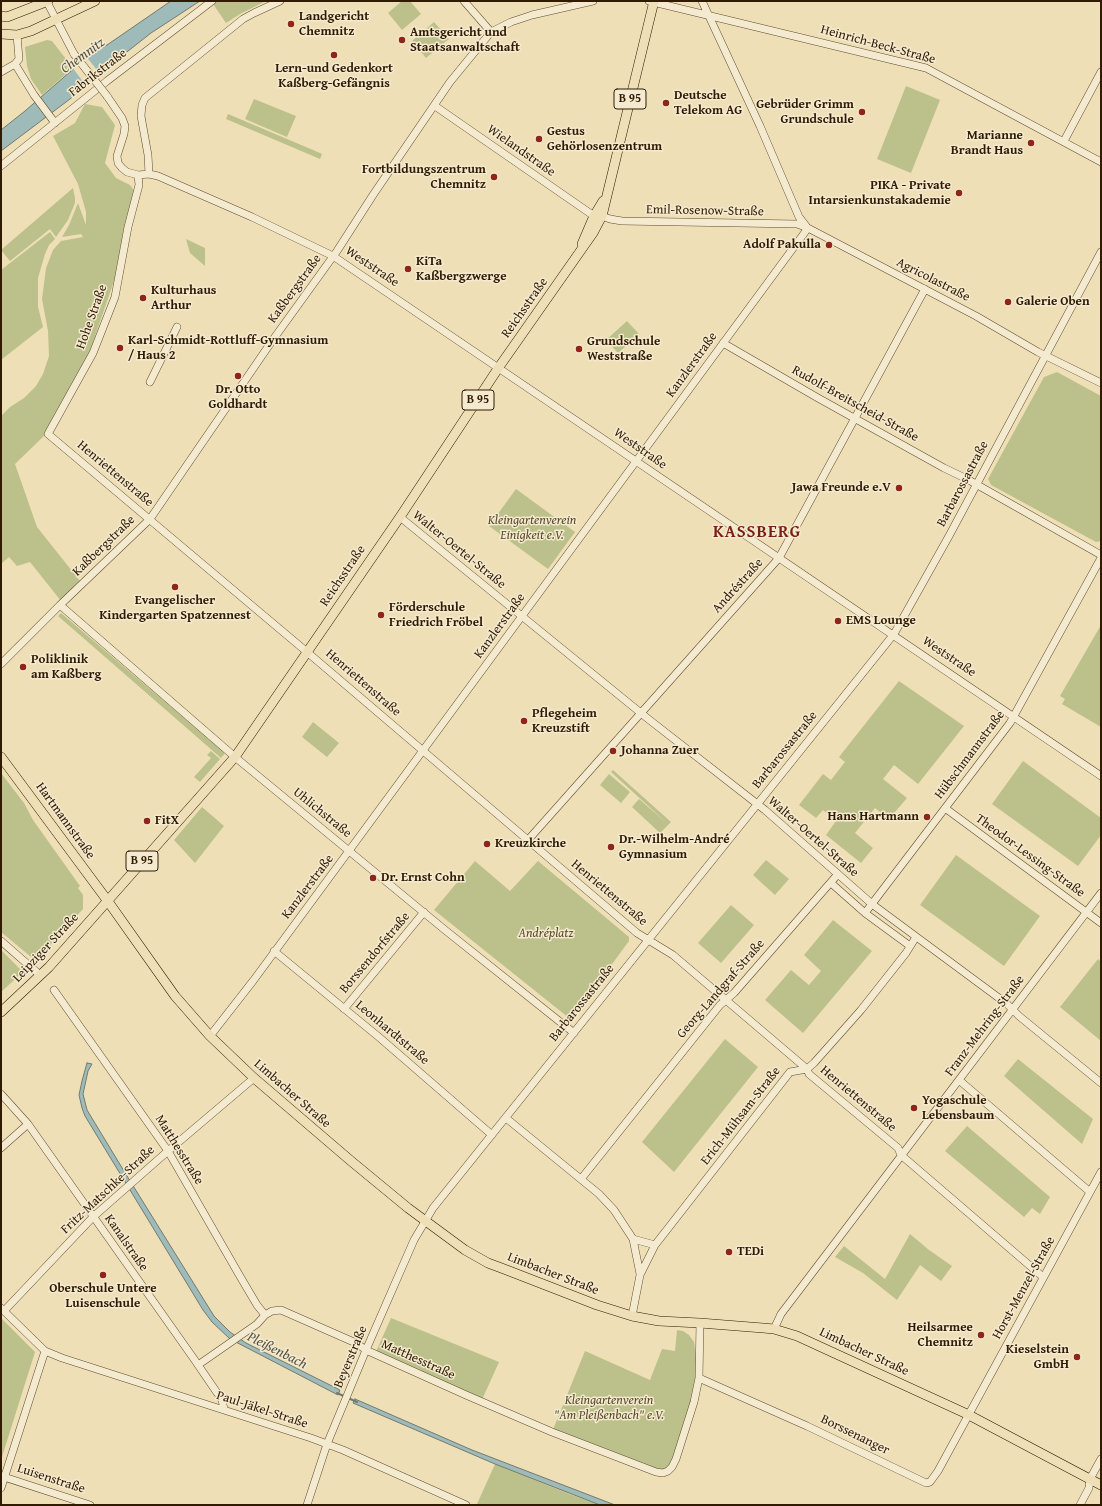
<!DOCTYPE html>
<meta charset="utf-8">
<style>
body{margin:0}
#map{position:relative;width:1102px;height:1506px;overflow:hidden;background:#eedfb6;font-family:"Gentium Book Plus",serif}
canvas{display:block}
.frame{position:absolute;inset:0;border:2px solid #301a00;pointer-events:none}
</style>
<div id="map">
<canvas width="1102" height="1506"></canvas>
<div class="frame"></div>
</div>
<script>
const context = document.querySelector('canvas').getContext('2d');
context.lineJoin = 'round';
function fillPath(path, color) {
  context.fillStyle = color;
  context.fill(path, 'evenodd');
}
function toPath(rows) {
  const path = new Path2D();
  for (const r of rows) {
    path.moveTo(r[0], r[1]);
    for (let i = 2; i < r.length; i += 2) path.lineTo(r[i], r[i + 1]);
  }
  return path;
}
function stroke(path, color, width, dash) {
  context.strokeStyle = color;
  context.lineWidth = width;
  context.lineCap = dash ? 'butt' : 'round';
  context.setLineDash(dash || []);
  context.stroke(path);
}
function write(font, color, halo, rows, align = 'center') {
  context.font = font + ' "Gentium Book Plus",serif';
  context.lineWidth = 3;
  context.setLineDash([]);
  context.textBaseline = 'middle';
  context.strokeStyle = halo;
  context.fillStyle = color;
  for (const [text, x, y, turn = 0] of rows) {
    context.save();
    context.translate(x, y);
    context.rotate((+turn || 0) * Math.PI / 180);
    context.textAlign = isNaN(turn) ? turn : align;
    if (halo) context.strokeText(text, 0, 0);
    context.fillText(text, 0, 0);
    context.restore();
  }
}
fillPath(toPath([
 [211,1,266,1,240,14,226,23],
 [402,1,410,1,421,14,402,30,388,13],
 [434,22,449,39,426,58,412,41],
 [47,40,52,41,73,68,42,95,31,79,27,66,25,47],
 [906,86,940,100,911,173,877,159],
 [254,99,296,116,287,137,245,119],
 [85,104,102,107,115,125,105,163,116,178,130,185,135,192,117,272,90,351,45,435,15,464,37,527,80,581,61,601,30,562,17,566,9,557,1,564,1,416,10,407,24,398,36,386,43,374,49,356,48,331,42,299,46,268,53,250,61,241,83,237,81,234,62,237,69,225,78,203,86,225,86,212,78,184,53,136,75,123],
 [228,114,313,150,322,154,320,159,226,119],
 [73,188,75,198,75,203,68,220,56,237,50,229,10,261,1,250],
 [50,232,55,239,49,245,45,254,38,278,38,307,43,327,1,360,1,270],
 [186,239,205,248,205,266,190,253],
 [627,321,639,334,618,353,606,340],
 [1057,372,1101,396,1101,541,1096,542,991,485,988,479,1044,377],
 [516,489,575,532,548,569,489,526],
 [61,613,225,753,221,758,58,616],
 [1101,625,1101,727,1062,704,1065,699,1060,696],
 [899,681,964,726,918,784,894,765,883,779,907,798,889,819,875,808,855,833,873,848,861,863,826,835,836,821,823,810,816,818,799,805,823,774,831,780,845,762,839,757],
 [313,722,339,743,327,757,302,737],
 [211,751,220,759,200,782,194,777,211,758,207,755],
 [1023,761,1101,818,1101,835,1078,866,992,804],
 [613,770,671,822,660,833,632,807,639,799,668,824,611,772],
 [1,773,24,803,33,820,80,886,78,888,83,895,83,909,36,961,1,932],
 [609,774,630,792,621,803,600,785],
 [202,807,224,826,195,863,174,840],
 [956,855,1040,916,1004,966,920,905],
 [766,860,789,879,775,895,753,875],
 [475,861,510,891,538,861,629,937,629,941,604,975,569,1018,434,910],
 [731,905,754,925,721,963,698,943],
 [833,920,872,951,803,1033,765,1000,791,970,809,985,821,971,804,955],
 [1,950,23,972,1,992],
 [1098,959,1101,962,1101,1041,1060,1007],
 [725,1039,758,1067,674,1172,642,1142],
 [1018,1059,1093,1119,1082,1144,1004,1076],
 [967,1126,1050,1197,1040,1214,1032,1208,1024,1217,945,1151],
 [910,1234,929,1250,952,1266,941,1281,920,1265,897,1300,863,1273,835,1257,844,1246,885,1279],
 [1,1318,35,1352,1,1460],
 [391,1318,499,1362,481,1402,375,1354],
 [677,1330,683,1331,689,1335,694,1342,699,1378,679,1452,663,1473,552,1432,585,1351,650,1380,662,1349,675,1351],
 [495,1464,572,1495,600,1505,480,1505,477,1504]
]), '#bcc18b');
const water = toPath([
 [171,1,200,1,151,33,109,66,70,99,1,151,1,130,25,111,94,51,107,45,171,1],
 [87,1063,92,1064,88,1071,83,1094,87,1110,127,1176,214,1316,230,1332,246,1343,340,1390,338,1395,230,1339,212,1322,203,1310,85,1116,82,1108,79,1095,82,1081,87,1063],
 [355,1399,472,1450,615,1505,600,1505,495,1464,353,1403,355,1399]
]);
fillPath(water, '#9ebab9');
stroke(water, '#727a6f', 1);
fillPath(toPath([
 [85,55,101,75,87,87,72,67]
]), '#eedfb6');
stroke(toPath([
 [337,1393,357,1402]
]), '#727a6f', 2);
const minor = toPath([
 [464,1,491,32],
 [649,1,926,68,1101,162],
 [702,1,760,126,799,217,806,226],
 [47,2,74,54],
 [15,64,34,95,55,123],
 [1,72,15,64,19,59,17,35],
 [107,96,122,118,125,126,124,134,117,156,118,163,122,168,127,172,138,175,149,174,158,176,252,217,333,256,1101,776],
 [435,106,594,216],
 [1064,141,1101,72],
 [1,166,107,81,212,1],
 [149,174,148,155,141,116,142,105,145,98,243,19,254,13,280,1],
 [138,175,139,185,128,227,115,297,93,353,48,434,307,652,637,933,673,955,807,1069,809,1074,898,1148,901,1155,1043,1277],
 [602,216,610,219,622,221,797,224,808,228,976,316,1038,352,1101,383],
 [723,343,818,398,944,468,967,479,1101,555],
 [150,382,177,327],
 [400,517,647,718,765,810,872,904,1007,1004,1019,1016,1101,1083],
 [60,605,235,757,445,930,574,1033],
 [1,664,60,605,150,519,272,341,337,251,373,195,450,82,491,32,511,22,532,15,593,1],
 [945,808,1101,923],
 [528,840,779,558,925,289],
 [831,883,865,913,910,946],
 [865,913,1010,723,1101,558],
 [1,941,40,975],
 [274,951,380,1038,492,1135],
 [54,990,168,1151,241,1278,257,1305,265,1315],
 [344,1009,424,912],
 [210,1036,253,981,808,228],
 [959,1080,1090,1192],
 [1,1094,28,1124,194,1359,222,1400,224,1409],
 [506,1118,599,1194,614,1210,633,1239,640,1274],
 [1,1148,28,1124],
 [581,1179,720,1005,734,993,838,874],
 [633,1239,655,1245],
 [1,1308,45,1351,62,1358,311,1438,343,1450,466,1505],
 [4,1311,93,1217,168,1151,254,1078],
 [632,1316,640,1275,655,1245,790,1072,807,1069,814,1063,861,1010,906,953,916,937],
 [774,1329,781,1314,1101,893],
 [198,1365,257,1324,265,1315,272,1311,281,1310,356,1343,366,1350,466,1395,552,1432,656,1472,663,1473,668,1471,672,1467,676,1459,694,1402,699,1378,700,1323],
 [699,1378,807,1426,926,1483,930,1482,938,1471,1101,1172],
 [1,1476,90,1505],
 [1,1488,45,1351],
 [307,1505,327,1444,366,1350,414,1240,433,1208,894,634,949,536,1101,252],
 [1080,1505,1089,1488,1090,1479,1101,1459]
]);
const major = toPath([
 [1,16,7,17,48,1],
 [1,34,17,35,31,31,95,1],
 [582,244,594,216,603,201],
 [1,757,107,900,175,996,210,1036,254,1078,351,1161,408,1208,465,1250,488,1263,504,1269,597,1305,632,1316,659,1321,700,1323,763,1328,774,1329,797,1336,967,1414,1101,1485],
 [1,1012,49,967,235,757,400,517,499,367,593,233,602,216,654,1]
]);
stroke(minor, '#604b2e', 8);
stroke(major, '#301a00', 10);
stroke(minor, '#f4ead0', 7);
stroke(major, '#eedfb6', 9);
const minorBridge = toPath([
 [74,54,107,96]
]);
stroke(minorBridge, '#604b2e', 8, []);
stroke(minorBridge, '#f4ead0', 7);
for (const [x, y, r, color] of [
 [291,24,4,"#8f2418"],
 [402,40,4,"#8f2418"],
 [334,55,4,"#8f2418"],
 [666,103,4,"#8f2418"],
 [862,112,4,"#8f2418"],
 [539,139,4,"#8f2418"],
 [1031,143,4,"#8f2418"],
 [494,177,4,"#8f2418"],
 [959,193,4,"#8f2418"],
 [829,245,4,"#8f2418"],
 [408,269,4,"#8f2418"],
 [143,298,4,"#8f2418"],
 [1008,302,4,"#8f2418"],
 [120,348,4,"#8f2418"],
 [579,349,4,"#8f2418"],
 [238,376,4,"#8f2418"],
 [899,488,4,"#8f2418"],
 [175,587,4,"#8f2418"],
 [381,615,4,"#8f2418"],
 [838,621,4,"#8f2418"],
 [23,667,4,"#8f2418"],
 [524,721,4,"#8f2418"],
 [613,751,4,"#8f2418"],
 [927,817,4,"#8f2418"],
 [147,821,4,"#8f2418"],
 [487,844,4,"#8f2418"],
 [611,847,4,"#8f2418"],
 [373,878,4,"#8f2418"],
 [914,1108,4,"#8f2418"],
 [729,1252,4,"#8f2418"],
 [103,1275,4,"#8f2418"],
 [981,1335,4,"#8f2418"],
 [1077,1357,4,"#8f2418"]
]) {
  const dot = new Path2D();
  dot.arc(x, y, r, 0, 2 * Math.PI);
  context.fillStyle = color;
  context.fill(dot);
  stroke(dot, '#f4ead0', 1.5);
}
for (const [x, y, w] of [
 [630,99,32],
 [478,400,32],
 [142,861,32]
]) {
  const box = new Path2D();
  box.roundRect(x - w / 2, y - 10, w, 20, 3);
  context.fillStyle = '#f4ead0';
  context.fill(box);
  stroke(box, '#301a00', 1);
}
write('bold 12px', '#301a00', null, [
 ["B 95",630,99],
 ["B 95",478,400],
 ["B 95",142,861]
]);
write('bold 13px', '#301a00', '#f4ead0', [
 ["Landgericht",299,17],
 ["Chemnitz",299,32],
 ["Amtsgericht und",410,33],
 ["Staatsanwaltschaft",410,48],
 ["Lern-und Gedenkort",334,69,"center"],
 ["Kaßberg-Gefängnis",334,84,"center"],
 ["Deutsche",674,96],
 ["Telekom AG",674,111],
 ["Gebrüder Grimm",854,105,"right"],
 ["Grundschule",854,120,"right"],
 ["Gestus",547,132],
 ["Gehörlosenzentrum",547,147],
 ["Marianne",1023,136,"right"],
 ["Brandt Haus",1023,151,"right"],
 ["Fortbildungszentrum",486,170,"right"],
 ["Chemnitz",486,185,"right"],
 ["PIKA - Private",951,186,"right"],
 ["Intarsienkunstakademie",951,201,"right"],
 ["Adolf Pakulla",821,245,"right"],
 ["KiTa",416,262],
 ["Kaßbergzwerge",416,277],
 ["Kulturhaus",151,291],
 ["Arthur",151,306],
 ["Galerie Oben",1016,302],
 ["Karl-Schmidt-Rottluff-Gymnasium",128,341],
 ["/ Haus 2",128,356],
 ["Grundschule",587,342],
 ["Weststraße",587,357],
 ["Dr. Otto",238,390,"center"],
 ["Goldhardt",238,405,"center"],
 ["Jawa Freunde e.V",891,488,"right"],
 ["Evangelischer",175,601,"center"],
 ["Kindergarten Spatzennest",175,616,"center"],
 ["Förderschule",389,608],
 ["Friedrich Fröbel",389,623],
 ["EMS Lounge",846,621],
 ["Poliklinik",31,660],
 ["am Kaßberg",31,675],
 ["Pflegeheim",532,714],
 ["Kreuzstift",532,729],
 ["Johanna Zuer",621,751],
 ["Hans Hartmann",919,817,"right"],
 ["FitX",155,821],
 ["Dr.-Wilhelm-André",619,840],
 ["Gymnasium",619,855],
 ["Kreuzkirche",495,844],
 ["Dr. Ernst Cohn",381,878],
 ["Yogaschule",922,1101],
 ["Lebensbaum",922,1116],
 ["TEDi",737,1252],
 ["Oberschule Untere",103,1289,"center"],
 ["Luisenschule",103,1304,"center"],
 ["Heilsarmee",973,1328,"right"],
 ["Chemnitz",973,1343,"right"],
 ["Kieselstein",1069,1350,"right"],
 ["GmbH",1069,1365,"right"]
], 'left');
write('13px', '#301a00', '#f4ead0', [
 ["Heinrich-Beck-Straße",878,45,15],
 ["Fabrikstraße",98,73,-38],
 ["Wielandstraße",521,151,35],
 ["Emil-Rosenow-Straße",705,211,1],
 ["Weststraße",372,267,34],
 ["Agricolastraße",933,280,27],
 ["Kaßbergstraße",295,289,-54],
 ["Reichsstraße",525,308,-55],
 ["Hohe Straße",92,317,-70],
 ["Kanzlerstraße",692,365,-54],
 ["Rudolf-Breitscheid-Straße",855,404,29],
 ["Weststraße",640,449,35],
 ["Henriettenstraße",115,474,40],
 ["Barbarossastraße",963,484,-62],
 ["Kaßbergstraße",104,546,-44],
 ["Walter-Oertel-Straße",459,550,39],
 ["Reichsstraße",343,576,-56],
 ["Andréstraße",738,586,-48],
 ["Kanzlerstraße",500,626,-54],
 ["Weststraße",949,657,34],
 ["Henriettenstraße",363,683,41],
 ["Barbarossastraße",785,750,-51],
 ["Hübschmannstraße",970,755,-53],
 ["Uhlichstraße",322,813,39],
 ["Hartmannstraße",65,821,54],
 ["Walter-Oertel-Straße",813,837,41],
 ["Theodor-Lessing-Straße",1030,856,36],
 ["Kanzlerstraße",308,887,-53],
 ["Henriettenstraße",609,893,40],
 ["Leipziger Straße",46,948,-47],
 ["Borssendorfstraße",375,953,-50],
 ["Georg-Landgraf-Straße",721,989,-49],
 ["Barbarossastraße",582,1003,-51],
 ["Franz-Mehring-Straße",985,1026,-53],
 ["Leonhardtstraße",392,1033,40],
 ["Limbacher Straße",292,1094,41],
 ["Henriettenstraße",858,1099,40],
 ["Erich-Mühsam-Straße",741,1116,-52],
 ["Matthesstraße",179,1150,58],
 ["Fritz-Matschke-Straße",108,1190,-43],
 ["Kanalstraße",126,1243,55],
 ["Limbacher Straße",553,1274,21],
 ["Horst-Menzel-Straße",1024,1288,-61],
 ["Limbacher Straße",864,1352,25],
 ["Beyerstraße",351,1357,-67],
 ["Matthesstraße",418,1360,24],
 ["Paul-Jäkel-Straße",262,1410,18],
 ["Borssenanger",855,1435,26],
 ["Luisenstraße",51,1479,18]
]);
write('italic 13px', '#5a4c2a', '#f4ead0', [
 ["Kleingartenverein",532,521],
 ["Einigkeit e.V.",532,536],
 ["Andréplatz",546,934],
 ["Kleingartenverein",609,1401],
 ["\"Am Pleißenbach\" e.V.",609,1416]
]);
write('italic 14px', '#565241', '#f4ead0', [
 ["Chemnitz",83,56,-36],
 ["Pleißenbach",277,1351,27]
]);
context.letterSpacing = '1px';
write('bold 17px', '#7a1f14', '#f4ead0', [
 ["KASSBERG",757,533]
]);
context.letterSpacing = '0px';
</script>
